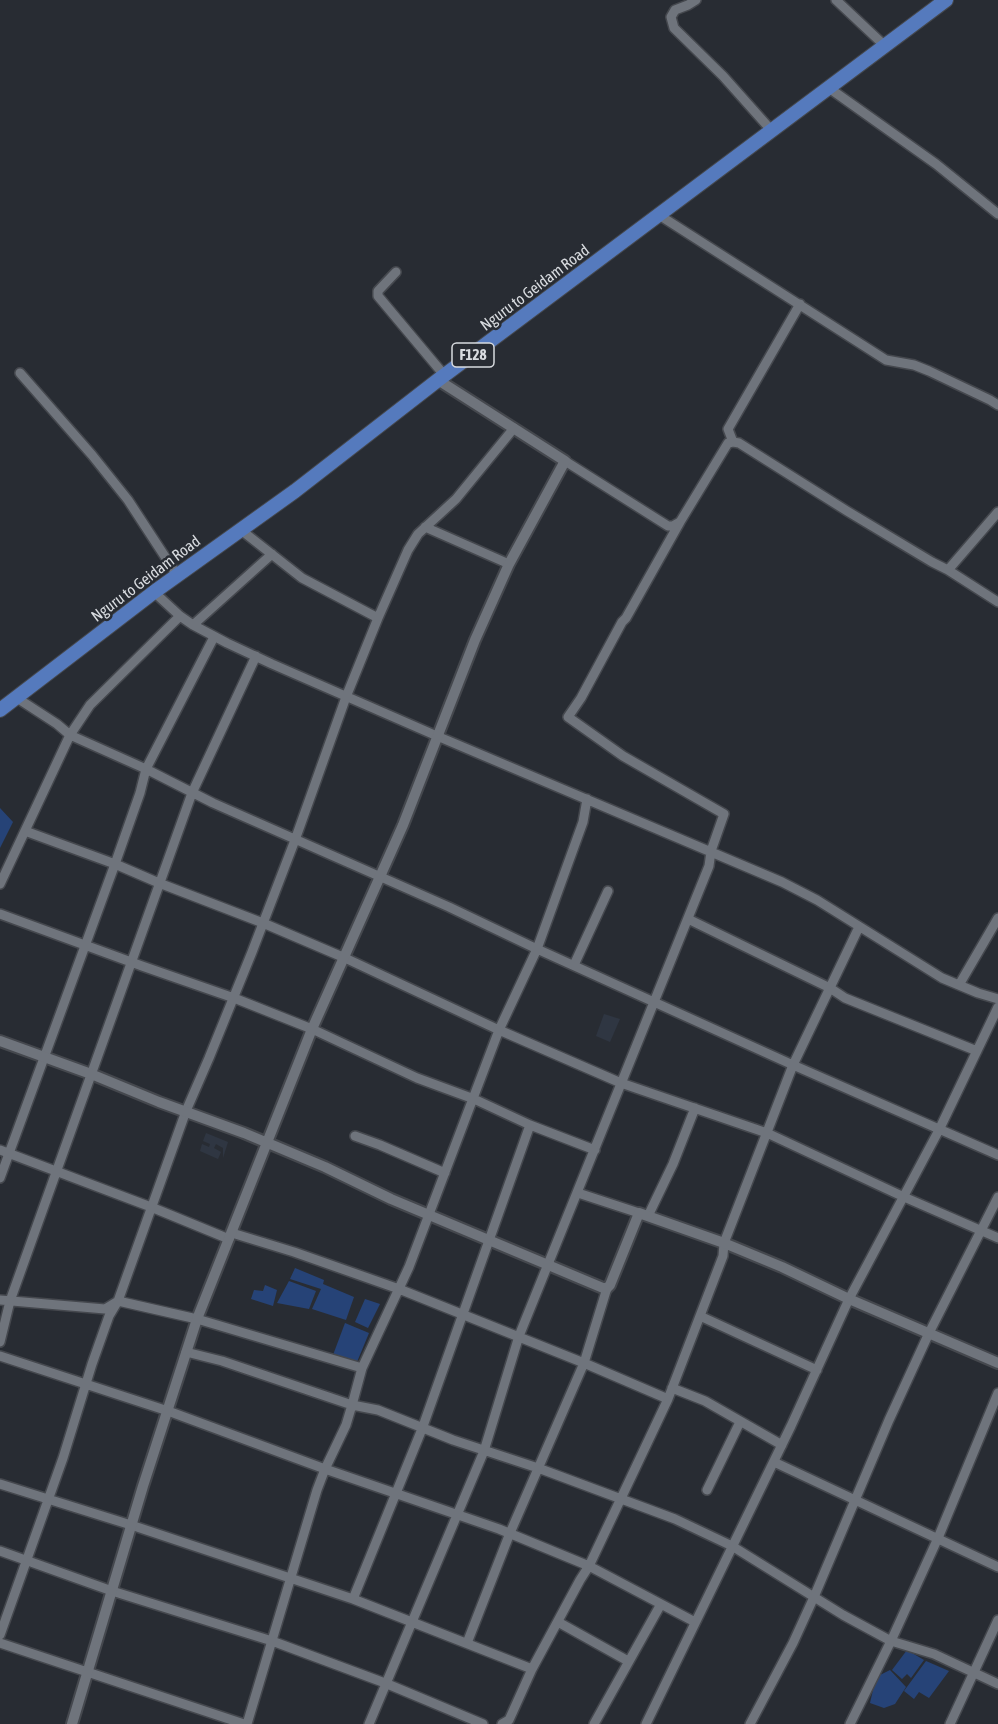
<!DOCTYPE html>
<style>
body{margin:0}
canvas{display:block;background:#282c33}
</style>
<canvas width="998" height="1724"></canvas>
<script>
const context = document.querySelector('canvas').getContext('2d');
context.lineJoin = 'round';
function fillPath(path, color) {
  context.fillStyle = color;
  context.fill(path, 'evenodd');
}
function toPath(rows) {
  const path = new Path2D();
  for (const r of rows) {
    path.moveTo(r[0], r[1]);
    for (let i = 2; i < r.length; i += 2) path.lineTo(r[i], r[i + 1]);
  }
  return path;
}
function stroke(path, color, width, dash) {
  context.strokeStyle = color;
  context.lineWidth = width;
  context.lineCap = dash ? 'butt' : 'round';
  context.setLineDash(dash || []);
  context.stroke(path);
}
function write(font, color, halo, rows, align = 'center') {
  context.font = font + ' "Asap Condensed",sans-serif';
  context.lineWidth = 5;
  context.setLineDash([]);
  context.textBaseline = 'middle';
  context.strokeStyle = halo;
  context.fillStyle = color;
  for (const [text, x, y, turn = 0] of rows) {
    context.save();
    context.translate(x, y);
    context.rotate((+turn || 0) * Math.PI / 180);
    context.textAlign = isNaN(turn) ? turn : align;
    if (halo) context.strokeText(text, 0, 0);
    context.fillText(text, 0, 0);
    context.restore();
  }
}
fillPath(toPath([
 [604,1014,620,1019,610,1042,596,1036],
 [206,1133,228,1142,223,1158,223,1148,216,1144,214,1148,221,1152,218,1159,200,1151,202,1144,209,1147,210,1144,203,1141]
]), '#2f3642');
fillPath(toPath([
 [0,808,13,822,0,848],
 [295,1268,324,1280,323,1284,354,1297,346,1320,312,1309,321,1289,290,1279],
 [289,1281,316,1291,309,1309,277,1303],
 [265,1285,277,1290,273,1306,251,1299,254,1290,263,1291],
 [365,1299,380,1304,368,1328,355,1322],
 [345,1323,369,1333,357,1362,333,1355],
 [907,1650,924,1660,911,1678,907,1674,902,1679,892,1670],
 [926,1661,949,1671,929,1698,919,1692,914,1699,904,1691],
 [890,1670,906,1687,895,1704,884,1708,870,1703,876,1677]
]), '#264377');
const minor = toPath([
 [696,0,688,5,675,10,671,17,674,28,723,76,772,131],
 [836,0,885,46],
 [829,88,936,164,998,214],
 [659,215,886,360,914,365,929,371,990,400,998,405],
 [396,272,378,291,378,296,445,376],
 [20,373,92,455,128,500,177,575],
 [733,442,739,443,847,511,932,562,948,570,998,602],
 [733,442,728,429,800,304],
 [565,461,668,526,673,526,680,522,728,443,733,442],
 [425,527,509,564],
 [241,530,302,578,378,618],
 [948,570,998,512],
 [154,592,180,616,193,625,227,643,272,664,437,736,782,882,817,900,942,978,978,993,998,999],
 [193,625,272,554],
 [17,698,57,724,70,735,146,769,213,803,449,907,537,949,793,1065,998,1155],
 [25,831,115,864,159,883,263,923,345,958,499,1030,621,1083,767,1133,904,1197,998,1238],
 [0,884,70,735,90,705,180,616],
 [0,914,142,966,234,998,312,1029,417,1078,474,1099,530,1125,595,1150],
 [688,919,830,988,845,998,977,1051],
 [574,965,608,891],
 [959,985,998,918],
 [355,1136,380,1145,445,1173],
 [0,1150,151,1207,229,1239],
 [0,1178,115,864,140,793,146,769,214,637],
 [578,1193,639,1213],
 [648,1216,673,1164,695,1108],
 [232,1233,294,1252,399,1289,584,1363,668,1399],
 [0,1300,105,1309,118,1301,197,1319,362,1368],
 [700,1316,817,1370],
 [0,1342,10,1301,192,793,256,656],
 [186,1352,222,1361,352,1405,378,1410,453,1440,538,1468,675,1519,732,1546,843,1615,891,1641,934,1654,998,1684],
 [0,1356,168,1411,325,1469,499,1529,589,1566,695,1622],
 [672,1388,705,1401,782,1445],
 [774,1462,998,1567],
 [0,1484,131,1525,353,1599,532,1669],
 [707,1490,740,1422],
 [0,1551,112,1591,272,1641,385,1683,483,1724],
 [353,1599,422,1429,530,1125],
 [558,1622,628,1661],
 [0,1635,63,1458,92,1364,109,1316,118,1301,186,1111,209,1058,252,952,295,840,346,697,378,618,408,550,418,534,456,499,514,428],
 [0,1643,244,1724],
 [467,1643,510,1533,584,1363,607,1288],
 [247,1724,317,1490,325,1469,346,1425,352,1405,362,1368,409,1267,499,1030,537,949,583,822,587,799],
 [369,1724,484,1451,519,1336,709,866,711,851,724,814,623,756,568,717,581,698,622,622,626,618,680,522],
 [502,1724,509,1720,532,1669,580,1580,589,1566,668,1399,723,1256,724,1243,793,1065,859,927],
 [594,1724,661,1604],
 [646,1724,791,1426,849,1299,939,1130,998,1007],
 [750,1724,793,1643,814,1597,889,1420,929,1333,998,1197],
 [850,1724,891,1641,938,1538,998,1393],
 [950,1724,998,1620]
]);
const tertiary = toPath([
 [0,1041,91,1074,159,1102,244,1133,325,1167,391,1199,603,1288,607,1288,610,1285,639,1213,724,1243,782,1267,849,1299,998,1363],
 [72,1724,143,1486,197,1319,312,1029,403,825,475,640,509,564,565,461,438,380]
]);
const primary = toPath([
 [0,710,154,592,295,491,438,380,946,0]
]);
stroke(minor, '#45484e', 12);
stroke(tertiary, '#45484e', 14);
stroke(primary, '#45484e', 16);
stroke(minor, '#6f747c', 9);
stroke(tertiary, '#6f747c', 10);
stroke(primary, '#557abd', 14);
for (const [x, y, w] of [
 [473,355,42]
]) {
  const box = new Path2D();
  box.roundRect(x - w / 2, y - 12, w, 24, 4.5);
  context.fillStyle = '#282c33';
  context.fill(box);
  stroke(box, '#d8dbdf', 1.5);
}
write('bold 15px', '#d8dbdf', null, [
 ["F128",473,355]
]);
write('16px', '#d8dbdf', '#282c33', [
 ["Nguru to Geidam Road",535,288,-37],
 ["Nguru to Geidam Road",146,579,-37]
]);
</script>
